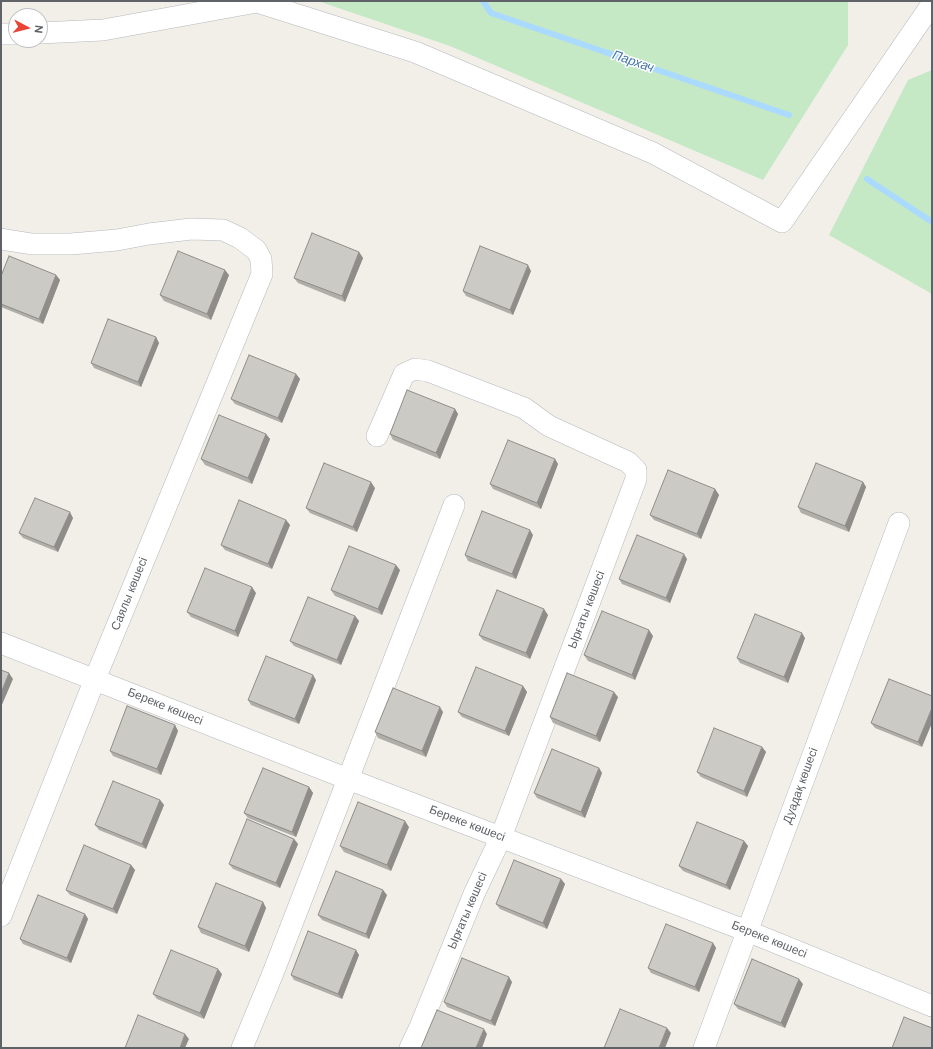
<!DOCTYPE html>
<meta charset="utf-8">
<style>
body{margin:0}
#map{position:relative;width:933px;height:1049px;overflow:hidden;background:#f1efe8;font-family:"DM Sans",sans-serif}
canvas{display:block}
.frame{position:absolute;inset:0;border:2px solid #5f6368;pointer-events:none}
.north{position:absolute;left:8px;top:8px;width:40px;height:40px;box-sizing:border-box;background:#fff;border:1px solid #bfc1c3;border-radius:50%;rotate:97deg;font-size:11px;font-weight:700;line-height:16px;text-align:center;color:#5f6368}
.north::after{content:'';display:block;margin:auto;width:14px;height:18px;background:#ea4335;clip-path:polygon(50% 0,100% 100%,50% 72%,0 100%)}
</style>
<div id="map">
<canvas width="933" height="1049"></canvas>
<div class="frame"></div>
<div class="north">N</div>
</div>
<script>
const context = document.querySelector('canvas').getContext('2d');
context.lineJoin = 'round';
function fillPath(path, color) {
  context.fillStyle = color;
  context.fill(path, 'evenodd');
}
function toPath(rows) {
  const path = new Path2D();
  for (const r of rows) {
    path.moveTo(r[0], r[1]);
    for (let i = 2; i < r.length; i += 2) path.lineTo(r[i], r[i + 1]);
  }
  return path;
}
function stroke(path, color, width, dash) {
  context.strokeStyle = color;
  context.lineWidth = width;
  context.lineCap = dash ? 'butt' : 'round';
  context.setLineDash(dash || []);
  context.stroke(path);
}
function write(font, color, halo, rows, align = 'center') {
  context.font = font + ' "DM Sans",sans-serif';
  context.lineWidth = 3;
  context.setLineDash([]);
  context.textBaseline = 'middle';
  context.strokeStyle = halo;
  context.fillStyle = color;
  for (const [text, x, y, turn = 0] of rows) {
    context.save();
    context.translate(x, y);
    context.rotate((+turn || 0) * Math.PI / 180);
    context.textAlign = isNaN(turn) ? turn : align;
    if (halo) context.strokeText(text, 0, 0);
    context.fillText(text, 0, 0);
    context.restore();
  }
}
fillPath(toPath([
 [318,1,848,1,848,45,763,180,450,46],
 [932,70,932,294,829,235,908,80]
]), '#c5e8c5');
stroke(toPath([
 [483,1,491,13,789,115],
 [867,179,932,222]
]), '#aadaff', 6);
const minor = toPath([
 [40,33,103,30,257,2,415,52,653,153,782,222,932,4],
 [1,34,16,34],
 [1,239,32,244,71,244,117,240,149,234,191,229,223,230,240,238,256,250,261,259,262,274,95,679,1,916],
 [377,436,404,374,415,369,428,371,524,408,549,426,628,462,636,470,636,479,501,837,474,894,420,1027,410,1048],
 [1,643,348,779,747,931,932,1006],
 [242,1048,273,973,454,505],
 [704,1048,899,523]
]);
stroke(minor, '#b5b8bc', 22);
stroke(minor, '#fff', 21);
fillPath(toPath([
 [359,252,363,258,345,302,298,283,294,278],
 [531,271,513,315,466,296,463,291],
 [56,275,60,280,43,324,1,307,1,276],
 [229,275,211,320,164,301,160,295],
 [156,337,159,343,141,387,94,368,91,363],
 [296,374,300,379,282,423,235,404,231,399],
 [455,409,458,414,440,459,393,440,390,434],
 [266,434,270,439,252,484,205,465,201,459],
 [555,459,558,464,541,509,493,489,490,484],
 [863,482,866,487,849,532,801,513,798,507],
 [375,488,357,532,310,513,306,508],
 [715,489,719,495,701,539,654,520,650,515],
 [73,518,58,552,23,538,19,533],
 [286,520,290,525,272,569,225,550,221,545],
 [533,535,516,579,468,561,465,555],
 [687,559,670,603,622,584,619,579],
 [400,570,382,615,335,596,331,590],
 [256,593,238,637,191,617,187,612],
 [548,615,530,659,483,640,479,635],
 [355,616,359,621,341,665,294,646,290,641],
 [653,636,635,680,588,661,584,655],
 [805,638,788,683,740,663,737,658],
 [889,679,922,747,875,728,871,723],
 [316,680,299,724,251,705,248,700],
 [523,686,527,692,509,736,462,717,458,712],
 [618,697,600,742,553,723,550,717],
 [443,712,426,757,378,738,375,732],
 [175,725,178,731,161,775,113,756,110,751],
 [762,747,766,752,747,797,701,777,697,772],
 [599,768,602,773,585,818,537,798,534,793],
 [309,787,313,793,296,837,248,818,244,813],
 [160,800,164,805,146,849,99,830,95,825],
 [409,827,391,871,344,852,340,846],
 [294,839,298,844,280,888,233,869,229,864],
 [744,841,748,846,730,890,683,871,679,866],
 [131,865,135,870,117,914,70,895,66,890],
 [561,879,565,884,547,929,500,909,496,904],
 [387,895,369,939,322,920,318,915],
 [263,902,266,908,249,952,201,933,198,927],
 [85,914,88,919,71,963,23,944,20,939],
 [713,943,716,948,699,992,651,973,648,968],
 [356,950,359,955,342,999,294,980,291,975],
 [222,974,204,1019,157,999,153,994],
 [512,982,495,1026,447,1007,444,1002],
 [803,984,785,1028,738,1009,734,1004]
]), '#afaea9');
fillPath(toPath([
 [359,252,363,258,345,302,342,296],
 [528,265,531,271,513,315,510,310],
 [225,270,229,275,211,320,207,314],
 [56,275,60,280,43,324,39,319],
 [156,337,159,343,141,387,138,382],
 [296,374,300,379,282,423,278,418],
 [455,409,458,414,440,459,436,453],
 [266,434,270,439,252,484,248,478],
 [555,459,558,464,541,509,537,503],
 [371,482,375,488,357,532,353,527],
 [863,482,866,487,849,532,845,526],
 [715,489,719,495,701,539,697,534],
 [70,512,73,518,58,552,54,547],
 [286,520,290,525,272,569,268,564],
 [530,530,533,535,516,579,512,574],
 [684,554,687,559,670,603,666,598],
 [396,565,400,570,382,615,378,609],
 [252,587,256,593,238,637,235,631],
 [544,609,548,615,530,659,526,653],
 [355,616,359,621,341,665,337,660],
 [649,630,653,636,635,680,632,675],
 [802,633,805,638,788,683,784,677],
 [9,673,13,679,1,707,1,693],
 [313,675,316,680,299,724,295,719],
 [523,686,527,692,509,736,505,731],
 [614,692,618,697,600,742,596,736],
 [440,707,443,712,426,757,422,751],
 [932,708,932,723,922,747,918,742],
 [175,725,178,731,161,775,157,769],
 [762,747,766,752,747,797,744,791],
 [599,768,602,773,585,818,581,812],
 [309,787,313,793,296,837,292,832],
 [160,800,164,805,146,849,142,844],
 [405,821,409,827,391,871,387,865],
 [294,839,298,844,280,888,276,883],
 [744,841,748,846,730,890,726,885],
 [131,865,135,870,117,914,113,909],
 [561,879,565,884,547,929,543,923],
 [383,890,387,895,369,939,366,934],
 [263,902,266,908,249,952,245,946],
 [85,914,88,919,71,963,67,958],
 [713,943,716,948,699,992,695,987],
 [356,950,359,955,342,999,338,994],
 [218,969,222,974,204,1019,200,1013],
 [509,977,512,982,495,1026,491,1021],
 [799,979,803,984,785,1028,781,1023],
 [667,1028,671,1033,665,1048,659,1048],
 [484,1029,487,1034,482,1048,476,1048],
 [185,1034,189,1039,185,1048,180,1048]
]), '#8f8d8a');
const building = toPath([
 [312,233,359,252,342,296,294,278,312,233],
 [480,246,528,265,510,310,463,291,480,246],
 [178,251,225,270,207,314,160,295,178,251],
 [9,256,56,275,39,319,1,304,1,276,9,256],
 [108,319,156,337,138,382,91,363,108,319],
 [249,355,296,374,278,418,231,399,249,355],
 [407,390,455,409,436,453,390,434,407,390],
 [219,415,266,434,248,478,201,459,219,415],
 [508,440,555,459,537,503,490,484,508,440],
 [324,463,371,482,353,527,306,508,324,463],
 [816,463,863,482,845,526,798,507,816,463],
 [668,470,715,489,697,534,650,515,668,470],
 [35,498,70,512,54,547,19,533,35,498],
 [239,500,286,520,268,564,221,545,239,500],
 [482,511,530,530,512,574,465,555,482,511],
 [637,535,684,554,666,598,619,579,637,535],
 [349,546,396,565,378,609,331,590,349,546],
 [205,568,252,587,235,631,187,612,205,568],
 [497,590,544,609,526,653,479,635,497,590],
 [308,597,355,616,337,660,290,641,308,597],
 [602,611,649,630,632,675,584,655,602,611],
 [755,614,802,633,784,677,737,658,755,614],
 [266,656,313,675,295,719,248,700,266,656],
 [476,667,523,686,505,731,458,712,476,667],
 [1,670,9,673,1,693,1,670],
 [567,673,614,692,596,736,550,717,567,673],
 [889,679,932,696,932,708,918,742,871,723,889,679],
 [393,688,440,707,422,751,375,732,393,688],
 [127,706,175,725,157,769,110,751,127,706],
 [714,728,762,747,744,791,697,772,714,728],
 [552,749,599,768,581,812,534,793,552,749],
 [263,768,309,787,292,832,244,813,263,768],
 [113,781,160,800,142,844,95,825,113,781],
 [358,802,405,821,387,865,340,846,358,802],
 [247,819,294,839,276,883,229,864,247,819],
 [697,822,744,841,726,885,679,866,697,822],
 [84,845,131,865,113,909,66,890,84,845],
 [514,860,561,879,543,923,496,904,514,860],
 [336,871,383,890,366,934,318,915,336,871],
 [216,883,263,902,245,946,198,927,216,883],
 [38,895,85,914,67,958,20,939,38,895],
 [666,924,713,943,695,987,648,968,666,924],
 [308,931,356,950,338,994,291,975,308,931],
 [171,950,218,969,200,1013,153,994,171,950],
 [462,958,509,977,491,1021,444,1002,462,958],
 [752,959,799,979,781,1023,734,1004,752,959],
 [620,1009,667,1028,659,1048,604,1048,620,1009],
 [437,1010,484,1029,476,1048,421,1048,437,1010],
 [138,1015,185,1034,180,1048,125,1048,138,1015],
 [904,1017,932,1028,932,1048,892,1048,904,1017]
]);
fillPath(building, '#cccac5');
stroke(building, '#8f8d8a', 1);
write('12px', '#5f6368', '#fff', [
 ["Саялы көшесі",130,594,-68],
 ["Ырғаты көшесі",587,610,-69],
 ["Береке көшесі",165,707,22],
 ["Дуадақ көшесі",801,786,-70],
 ["Береке көшесі",467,824,21],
 ["Ырғаты көшесі",468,911,-67],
 ["Береке көшесі",769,940,22]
]);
write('italic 13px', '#4174aa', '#fff', [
 ["Пархач",633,62,19]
]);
</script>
